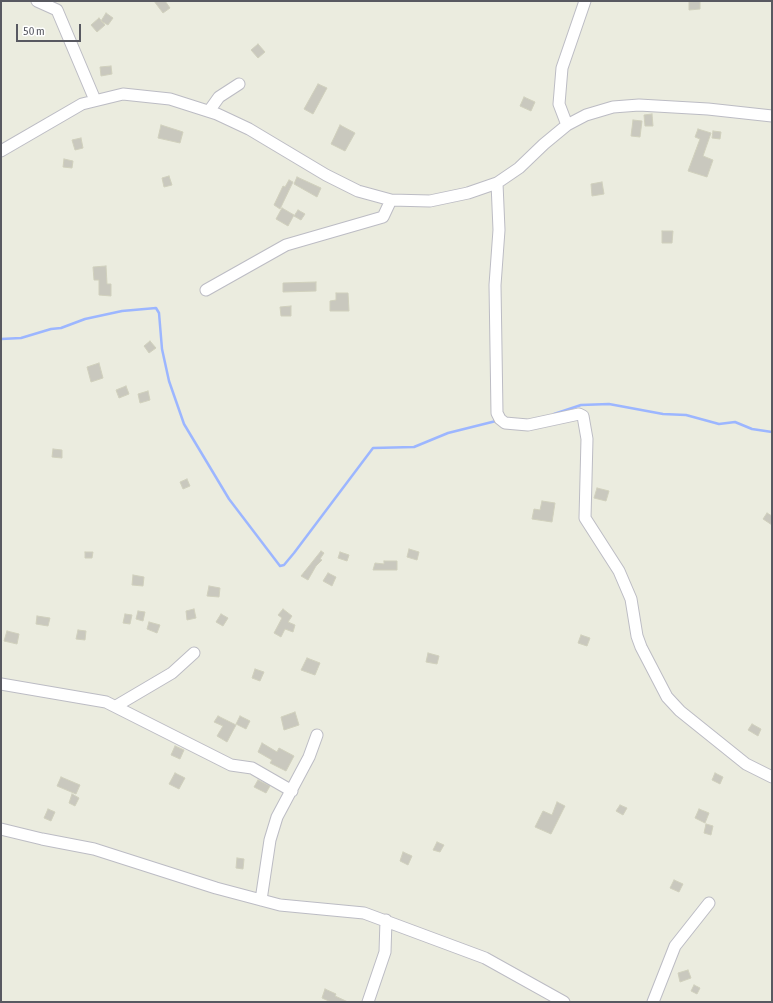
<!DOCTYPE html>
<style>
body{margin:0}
#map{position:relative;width:773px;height:1003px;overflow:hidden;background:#ebecdf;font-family:"Asap Condensed",sans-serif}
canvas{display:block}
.frame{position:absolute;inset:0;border:2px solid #585961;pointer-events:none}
.scale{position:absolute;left:16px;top:24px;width:65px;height:18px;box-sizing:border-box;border:2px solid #585961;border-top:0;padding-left:5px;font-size:12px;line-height:14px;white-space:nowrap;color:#585961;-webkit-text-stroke:3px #fff;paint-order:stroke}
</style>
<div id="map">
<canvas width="773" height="1003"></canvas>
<div class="frame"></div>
<div class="scale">50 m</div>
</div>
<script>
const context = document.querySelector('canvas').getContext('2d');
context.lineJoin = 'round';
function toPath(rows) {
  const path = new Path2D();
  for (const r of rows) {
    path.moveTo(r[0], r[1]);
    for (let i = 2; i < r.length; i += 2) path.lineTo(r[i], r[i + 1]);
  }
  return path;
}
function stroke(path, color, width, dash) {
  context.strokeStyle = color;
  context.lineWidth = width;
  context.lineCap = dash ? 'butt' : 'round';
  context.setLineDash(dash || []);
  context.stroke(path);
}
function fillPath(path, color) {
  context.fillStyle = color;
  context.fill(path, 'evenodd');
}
stroke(toPath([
 [1,339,21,338,51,329,61,328,85,319,122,311,156,308,159,313,162,349,169,381,184,424,229,499,280,566,284,565,294,553,373,448,414,447,448,433,496,421],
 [554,414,581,405,609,404,663,414,686,415,719,424,735,422,752,429,772,432]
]), '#9cb6ff', 2.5);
const building = toPath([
 [154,1,165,1,170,8,163,13,154,1],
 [700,1,700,9,689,10,689,2,700,1],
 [106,13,113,18,108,25,101,21,106,13],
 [99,18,105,25,97,32,91,25,99,18],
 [258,44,265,52,258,58,251,50,258,44],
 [111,66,112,74,101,76,100,67,111,66],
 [318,84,327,88,313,114,304,109,318,84],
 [524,97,535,102,531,111,520,106,524,97],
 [652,114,653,126,645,126,644,115,652,114],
 [633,120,642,121,640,137,631,136,633,120],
 [161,125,183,132,180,143,158,138,161,125],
 [340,125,355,133,345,151,331,144,340,125],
 [698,129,711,133,703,156,713,160,707,177,688,171,700,139,695,137,698,129],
 [713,131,721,132,720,139,712,138,713,131],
 [81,138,83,148,75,150,72,140,81,138],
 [64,159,73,161,72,168,63,167,64,159],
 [169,176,172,185,164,187,162,178,169,176],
 [297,177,321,188,317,197,294,184,297,177],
 [289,180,293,182,280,209,274,205,283,186,285,187,289,180],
 [602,182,604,194,592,196,591,184,602,182],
 [282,208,294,215,288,226,276,219,282,208],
 [298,210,305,214,301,220,294,216,298,210],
 [662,231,673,231,672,243,662,243,662,231],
 [106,266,107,284,111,284,111,296,99,295,99,280,94,280,93,267,106,266],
 [316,282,316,291,283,292,283,283,316,282],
 [336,293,348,293,349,311,330,311,330,301,336,300,336,293],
 [291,306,291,316,281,316,280,307,291,306],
 [150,341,156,348,149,353,144,346,150,341],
 [99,363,103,378,91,382,87,367,99,363],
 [126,386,129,394,119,398,116,390,126,386],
 [148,391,150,400,140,403,138,394,148,391],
 [53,449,62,450,62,458,52,457,53,449],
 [187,479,190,486,183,489,180,482,187,479],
 [597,488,609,491,606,501,594,498,597,488],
 [542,501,555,503,552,522,532,519,534,509,540,510,542,501],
 [767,513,772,516,772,525,763,519,767,513],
 [409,549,419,552,417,560,407,557,409,549],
 [321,551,324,553,320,559,322,560,316,566,308,580,301,576,321,551],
 [85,552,93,552,92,558,85,558,85,552],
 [340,552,349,555,347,561,338,558,340,552],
 [384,561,397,561,397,570,373,570,375,563,384,564,384,561],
 [328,573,336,577,332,586,323,581,328,573],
 [133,575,144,577,143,586,132,585,133,575],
 [209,586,220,588,219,597,207,596,209,586],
 [194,609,196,618,187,620,186,611,194,609],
 [283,609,292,616,288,622,295,625,293,632,285,629,281,637,274,633,282,618,278,615,283,609],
 [138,611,145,612,143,621,136,619,138,611],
 [125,614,132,615,130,624,123,623,125,614],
 [221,614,228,618,223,626,216,622,221,614],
 [37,616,50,618,48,626,36,624,37,616],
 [149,622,160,625,157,633,147,629,149,622],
 [78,630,86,631,85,640,76,639,78,630],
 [7,631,19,634,17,644,4,641,7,631],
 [581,635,590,638,587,646,578,643,581,635],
 [428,653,439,656,437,664,426,662,428,653],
 [307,658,320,663,315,675,301,670,307,658],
 [255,669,264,672,260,681,252,678,255,669],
 [295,712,299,725,284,730,281,717,295,712],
 [218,716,236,725,227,742,217,736,223,726,214,722,218,716],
 [240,716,250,721,246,729,236,724,240,716],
 [752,724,761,729,758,736,748,730,752,724],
 [262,743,277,752,279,748,294,756,286,771,270,763,272,760,258,752,262,743],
 [175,746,184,750,180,759,171,755,175,746],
 [175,773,185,778,179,789,169,784,175,773],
 [715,773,723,777,720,784,712,780,715,773],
 [61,777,80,785,76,794,57,786,61,777],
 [258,780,270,786,266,793,254,787,258,780],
 [72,794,79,798,75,806,69,803,72,794],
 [557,802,565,806,551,834,535,827,543,811,552,815,557,802],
 [620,805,627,808,623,815,616,811,620,805],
 [48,809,55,812,51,821,44,818,48,809],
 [699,809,709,813,705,823,695,818,699,809],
 [706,824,713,826,711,835,704,833,706,824],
 [437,842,444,845,440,852,433,850,437,842],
 [403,852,412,856,408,865,400,861,403,852],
 [237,858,244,859,243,869,236,868,237,858],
 [674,880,683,884,679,892,670,888,674,880],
 [688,970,691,978,680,982,678,973,688,970],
 [694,985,700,988,697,994,691,991,694,985],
 [325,989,336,994,335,996,348,1002,331,1002,322,998,325,989]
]);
fillPath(building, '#c9c8be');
stroke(building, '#d0d0bd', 1);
const minor = toPath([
 [37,1,57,10,95,100],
 [209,111,219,97,239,84],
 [567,125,559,104,562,68,585,1],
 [1,151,82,104,123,94,170,99,217,114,249,129,326,175,358,191,391,200,430,201,468,193,497,183,519,168,544,144,567,125,586,115,613,107,639,105,708,109,772,116],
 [497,183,499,230,495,285,497,413,500,419,505,423,528,425,579,414,583,416,587,439,585,518,619,571,631,599,637,636,641,647,667,697,680,711,746,764,772,777],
 [206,290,286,245,383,217,391,200],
 [1,684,106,702,231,765,252,768,292,791],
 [116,706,172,673,194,653],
 [1,829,42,839,94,849,216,888,280,905,364,913,485,958,564,1002],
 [261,900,270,840,277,817,309,757,317,735],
 [368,1002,385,952,386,920],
 [653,1002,675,946,709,903]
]);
stroke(minor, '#bcbcc4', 13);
stroke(minor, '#fff', 11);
</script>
